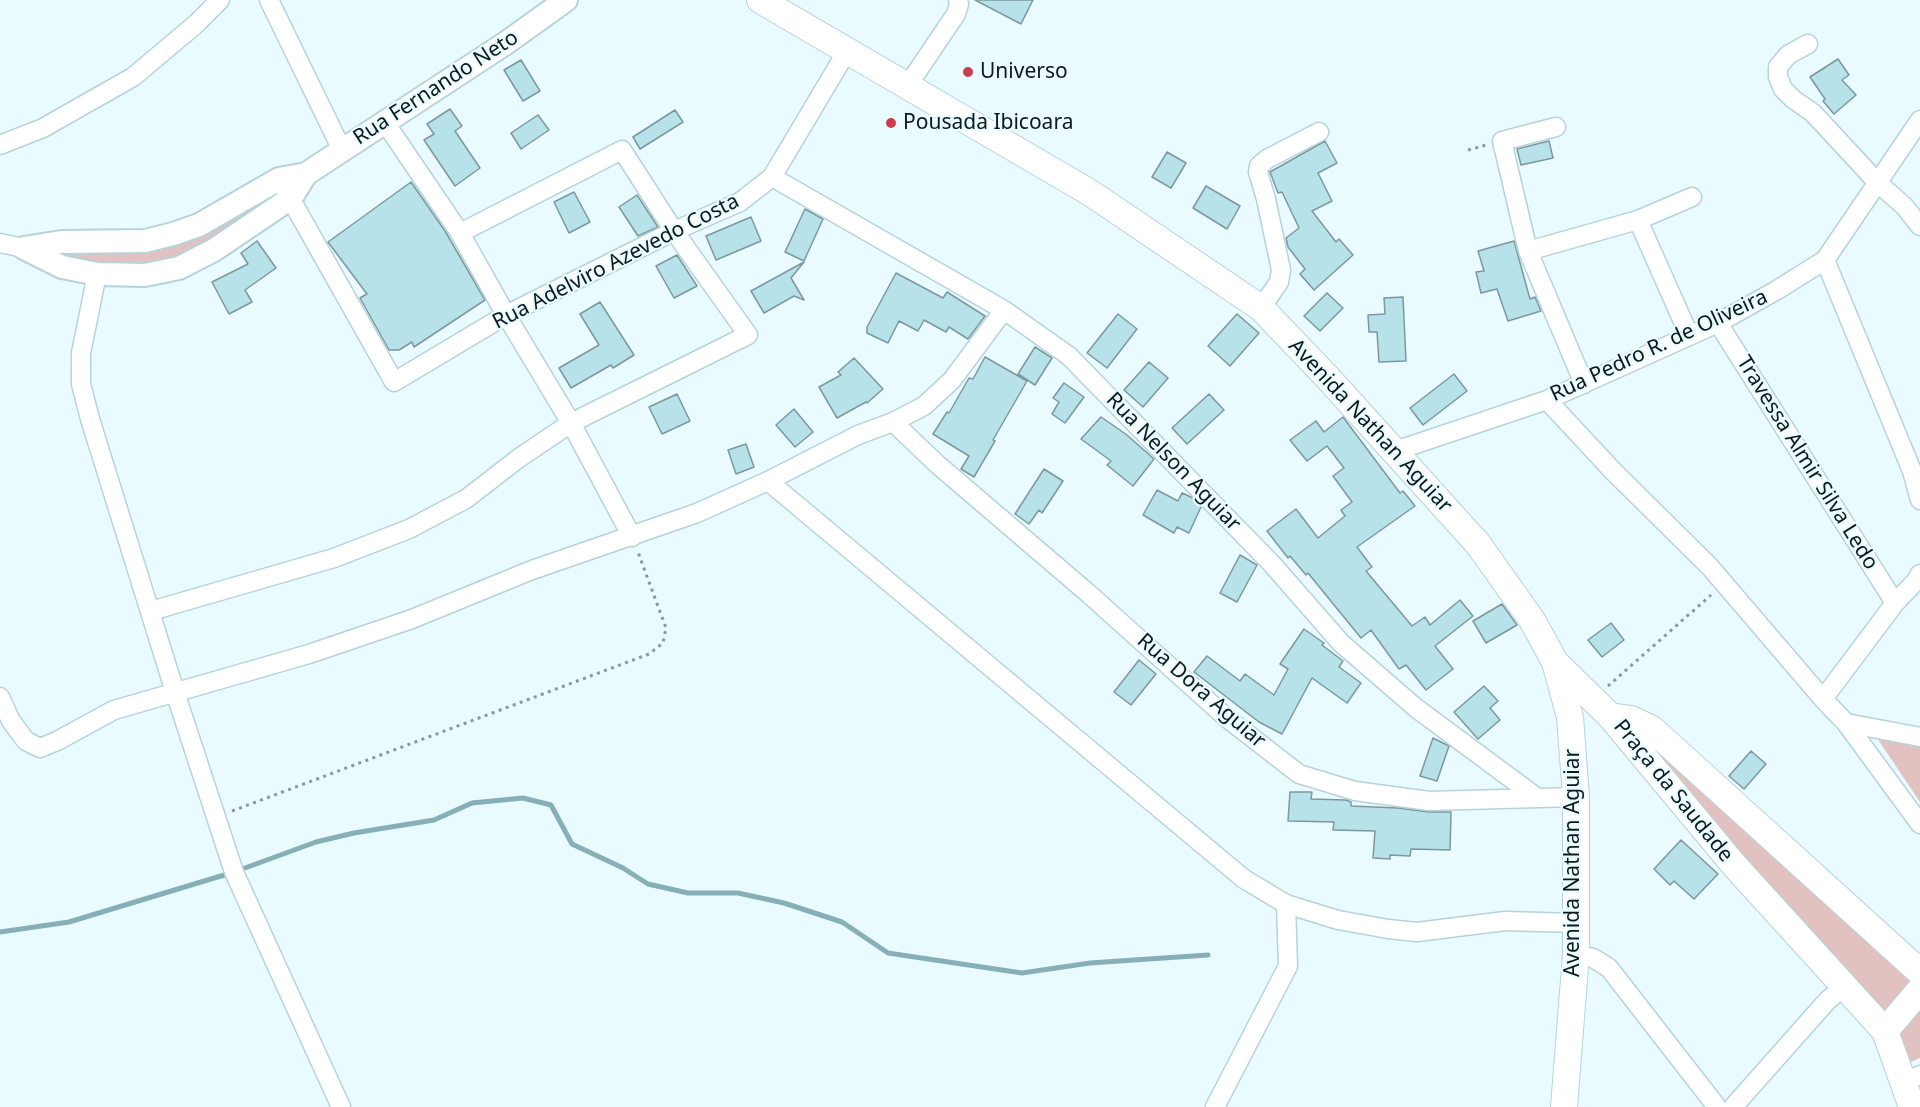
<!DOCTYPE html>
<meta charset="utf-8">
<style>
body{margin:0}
canvas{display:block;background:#e9fbff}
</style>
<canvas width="1920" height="1107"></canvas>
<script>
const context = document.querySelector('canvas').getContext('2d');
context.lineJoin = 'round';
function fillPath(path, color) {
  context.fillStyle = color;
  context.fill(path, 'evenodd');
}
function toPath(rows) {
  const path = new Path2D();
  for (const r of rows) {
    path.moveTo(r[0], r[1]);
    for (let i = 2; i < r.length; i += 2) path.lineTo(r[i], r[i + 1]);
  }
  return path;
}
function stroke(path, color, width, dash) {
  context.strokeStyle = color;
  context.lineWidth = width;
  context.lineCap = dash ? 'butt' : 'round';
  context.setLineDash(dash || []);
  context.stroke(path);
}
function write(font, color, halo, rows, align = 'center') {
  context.font = font + ' "Noto Sans",sans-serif';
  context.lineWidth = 4.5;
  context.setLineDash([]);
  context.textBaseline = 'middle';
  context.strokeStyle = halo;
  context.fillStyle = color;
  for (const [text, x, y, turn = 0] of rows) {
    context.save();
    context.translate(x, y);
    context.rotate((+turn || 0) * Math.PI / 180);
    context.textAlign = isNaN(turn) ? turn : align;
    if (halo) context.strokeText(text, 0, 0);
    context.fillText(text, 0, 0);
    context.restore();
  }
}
fillPath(toPath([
 [275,191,281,198,177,260,132,268,72,264,70,252,145,249],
 [1882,734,1920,736,1920,802,1879,741],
 [1664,756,1917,978,1883,1014,1657,763],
 [1920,1009,1920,1058,1908,1063,1895,1033]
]), '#e1c2c1');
stroke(toPath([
 [0,932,69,922,234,872,316,842,354,833,434,820,472,803,523,798,551,805,572,844,623,868,648,884,688,893,738,893,784,903,842,922,888,953,1022,973,1090,963,1208,955]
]), '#87afb8', 5);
const building = toPath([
 [975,0,1033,0,1021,24,975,0],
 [1838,59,1849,75,1842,80,1856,95,1834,114,1823,101,1825,99,1810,77,1838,59],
 [521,60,540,91,523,101,504,70,521,60],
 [450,109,462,126,455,131,480,168,455,186,424,140,434,134,427,124,450,109],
 [675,110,683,122,640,149,633,137,675,110],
 [538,115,549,130,521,149,511,133,538,115],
 [1325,141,1337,163,1318,173,1332,201,1312,211,1336,242,1339,239,1353,255,1314,290,1300,274,1305,269,1288,247,1286,238,1299,228,1282,192,1278,193,1270,172,1325,141],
 [1549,141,1553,158,1521,165,1517,149,1549,141],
 [1167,152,1186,163,1171,188,1152,177,1167,152],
 [411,182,445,231,485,300,414,347,412,342,399,350,389,350,360,298,367,294,328,242,411,182],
 [1206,186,1240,206,1227,229,1193,208,1206,186],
 [574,192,590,222,569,233,554,202,574,192],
 [637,195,658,227,638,236,619,207,637,195],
 [805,209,823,219,804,261,785,252,805,209],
 [751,217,761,241,716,260,706,236,751,217],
 [257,241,276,268,245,290,252,302,229,314,212,282,248,264,241,253,257,241],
 [1514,241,1530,299,1535,297,1541,311,1508,321,1497,289,1481,293,1476,272,1484,271,1478,251,1514,241],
 [677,255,697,286,674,298,656,266,677,255],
 [804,262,791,278,804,300,794,296,764,313,751,291,804,262],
 [896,273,943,298,947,292,985,316,968,339,949,327,946,332,924,320,918,331,899,321,888,343,867,333,867,327,896,273],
 [1327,293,1343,308,1320,331,1304,316,1327,293],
 [1403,297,1406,361,1379,362,1377,332,1369,332,1368,315,1385,314,1384,298,1403,297],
 [600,302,634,355,613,368,611,365,571,388,559,368,599,345,580,314,600,302],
 [1118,314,1137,329,1107,368,1087,353,1118,314],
 [1237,314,1259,333,1230,366,1208,346,1237,314],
 [1035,347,1052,358,1035,385,1018,374,1035,347],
 [985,357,1027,381,993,440,995,441,974,477,961,469,969,456,933,434,947,412,949,413,969,378,973,379,985,357],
 [854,358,883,389,867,403,866,402,837,418,819,387,841,375,838,372,854,358],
 [1149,362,1168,378,1143,407,1124,390,1149,362],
 [1454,374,1467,391,1423,425,1410,408,1454,374],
 [1064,383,1084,397,1065,423,1052,414,1059,402,1053,398,1064,383],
 [677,394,690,421,662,434,649,407,677,394],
 [1209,394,1224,410,1187,444,1172,428,1209,394],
 [794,409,813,432,795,447,776,425,794,409],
 [1101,417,1127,435,1154,459,1133,486,1107,465,1111,461,1081,439,1101,417],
 [1343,417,1400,493,1403,491,1415,506,1357,547,1372,567,1366,571,1412,626,1425,617,1430,625,1460,600,1473,616,1435,646,1453,669,1426,690,1406,665,1399,669,1371,630,1361,638,1308,573,1306,575,1290,556,1288,558,1267,531,1296,509,1318,538,1345,516,1341,510,1352,502,1333,476,1344,468,1327,446,1307,461,1290,440,1316,421,1324,432,1343,417],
 [746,444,754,467,736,474,728,450,746,444],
 [1044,469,1063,481,1042,513,1039,510,1029,524,1015,514,1044,469],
 [1157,490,1178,501,1182,493,1191,497,1201,507,1189,533,1177,527,1174,533,1143,515,1157,490],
 [1240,555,1257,565,1237,602,1220,593,1240,555],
 [1502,604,1517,625,1486,643,1473,621,1502,604],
 [1611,623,1624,640,1602,657,1588,640,1611,623],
 [1304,629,1324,643,1322,645,1343,661,1339,667,1361,683,1347,703,1312,678,1282,734,1259,722,1194,672,1207,656,1240,681,1245,674,1274,695,1288,669,1280,664,1304,629],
 [1139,660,1156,674,1131,705,1114,692,1139,660],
 [1484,686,1498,701,1490,708,1500,720,1478,739,1454,712,1484,686],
 [1433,738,1449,746,1437,781,1420,776,1433,738],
 [1751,751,1766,764,1744,789,1729,776,1751,751],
 [1290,792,1312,792,1311,799,1346,800,1351,802,1351,806,1398,808,1429,812,1451,812,1450,850,1411,849,1410,856,1390,855,1390,859,1373,858,1375,831,1333,830,1334,822,1288,821,1290,792],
 [1681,840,1718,874,1694,899,1674,881,1670,885,1654,869,1681,840]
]);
fillPath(building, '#b7e2ea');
stroke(building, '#7c989e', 1.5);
const minor = toPath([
 [269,0,342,150],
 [1808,44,1788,55,1778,67,1778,77,1783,89,1793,99,1813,113,1878,183,1904,206,1920,226],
 [908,85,956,14,959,4,958,0],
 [384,121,460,233,506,315,571,423,632,537],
 [1556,127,1502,141,1528,251,1584,384],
 [0,145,43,128,133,77,196,24,220,0],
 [772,177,1004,310,1069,356,1272,564,1341,643,1416,708,1536,797],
 [285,189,394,382,506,315,674,231,740,202,772,177,847,51],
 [1638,220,1689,335],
 [0,243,24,248],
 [1528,251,1638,220,1692,197],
 [1825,260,1912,471,1920,500],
 [97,274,81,353,81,384,90,419,175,692,234,872,341,1107],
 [1261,308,1279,282,1281,270,1266,199,1258,172,1259,166,1267,159,1319,132],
 [1718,323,1895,603],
 [1547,400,1613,471,1710,567,1823,699,1846,723,1920,824],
 [893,422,937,464,1089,594,1228,719,1299,774,1355,791,1429,801,1576,797],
 [1395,451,1547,400,1718,323,1777,290,1825,260,1920,120],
 [768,481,1244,879,1286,904,1338,920,1388,929,1417,932,1505,921,1576,923],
 [151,611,334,558,409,529,466,499,519,458,571,423,748,335,674,231,622,150,460,233],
 [0,697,11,721,26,741,40,748,57,741,114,710,309,654,412,619,532,570,697,513,768,481,858,435,893,422,924,406,952,380,1004,310],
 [1823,699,1895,603,1916,581,1920,574],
 [1846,723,1920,737],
 [1576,954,1593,958,1609,968,1717,1107],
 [1904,1082,1920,1075],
 [1215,1107,1288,966,1286,904],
 [1733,1107,1827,1001,1843,987]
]);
const tertiary = toPath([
 [24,248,61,242,145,241,173,234,199,225,279,179,306,174,506,43,566,0],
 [24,248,62,267,97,274,145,275,179,268,214,250,291,198,306,174]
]);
const secondary = toPath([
 [760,0,1089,192,1261,308,1328,378,1478,544,1532,620,1555,662,1570,717,1576,797,1576,954,1564,1107],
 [1555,662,1610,716,1734,865,1885,1031,1912,1107],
 [1610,716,1631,719,1652,729,1920,972],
 [1885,1031,1920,990]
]);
stroke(minor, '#b6d3d9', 21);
stroke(tertiary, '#b6d3d9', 26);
stroke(secondary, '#b6d3d9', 28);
stroke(toPath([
 [1468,150,1486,145],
 [1608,686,1711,595],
 [232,811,649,654,663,643,666,628,638,552]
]), '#89989b', 3, [3, 4.5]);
stroke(minor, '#fff', 18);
stroke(tertiary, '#fff', 22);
stroke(secondary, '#fff', 26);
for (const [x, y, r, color] of [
 [968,72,6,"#cd3c4e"],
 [891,123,6,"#cd3c4e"]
]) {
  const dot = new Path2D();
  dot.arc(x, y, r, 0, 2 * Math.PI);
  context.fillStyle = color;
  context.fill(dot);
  stroke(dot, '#e9fbff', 2);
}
write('21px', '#0e191b', '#e9fbff', [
 ["Universo",980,72],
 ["Pousada Ibicoara",903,123]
], 'left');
write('21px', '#0e191b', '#e9fbff', [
 ["Rua Fernando Neto",436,88,-33],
 ["Rua Adelviro Azevedo Costa",616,262,-27],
 ["Rua Pedro R. de Oliveira",1659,346,-25],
 ["Avenida Nathan Aguiar",1370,426,47],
 ["Rua Nelson Aguiar",1173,462,46],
 ["Travessa Almir Silva Ledo",1807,463,58],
 ["Rua Dora Aguiar",1201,691,41],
 ["Praça da Saudade",1673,791,51],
 ["Avenida Nathan Aguiar",1573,863,-90]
]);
</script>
